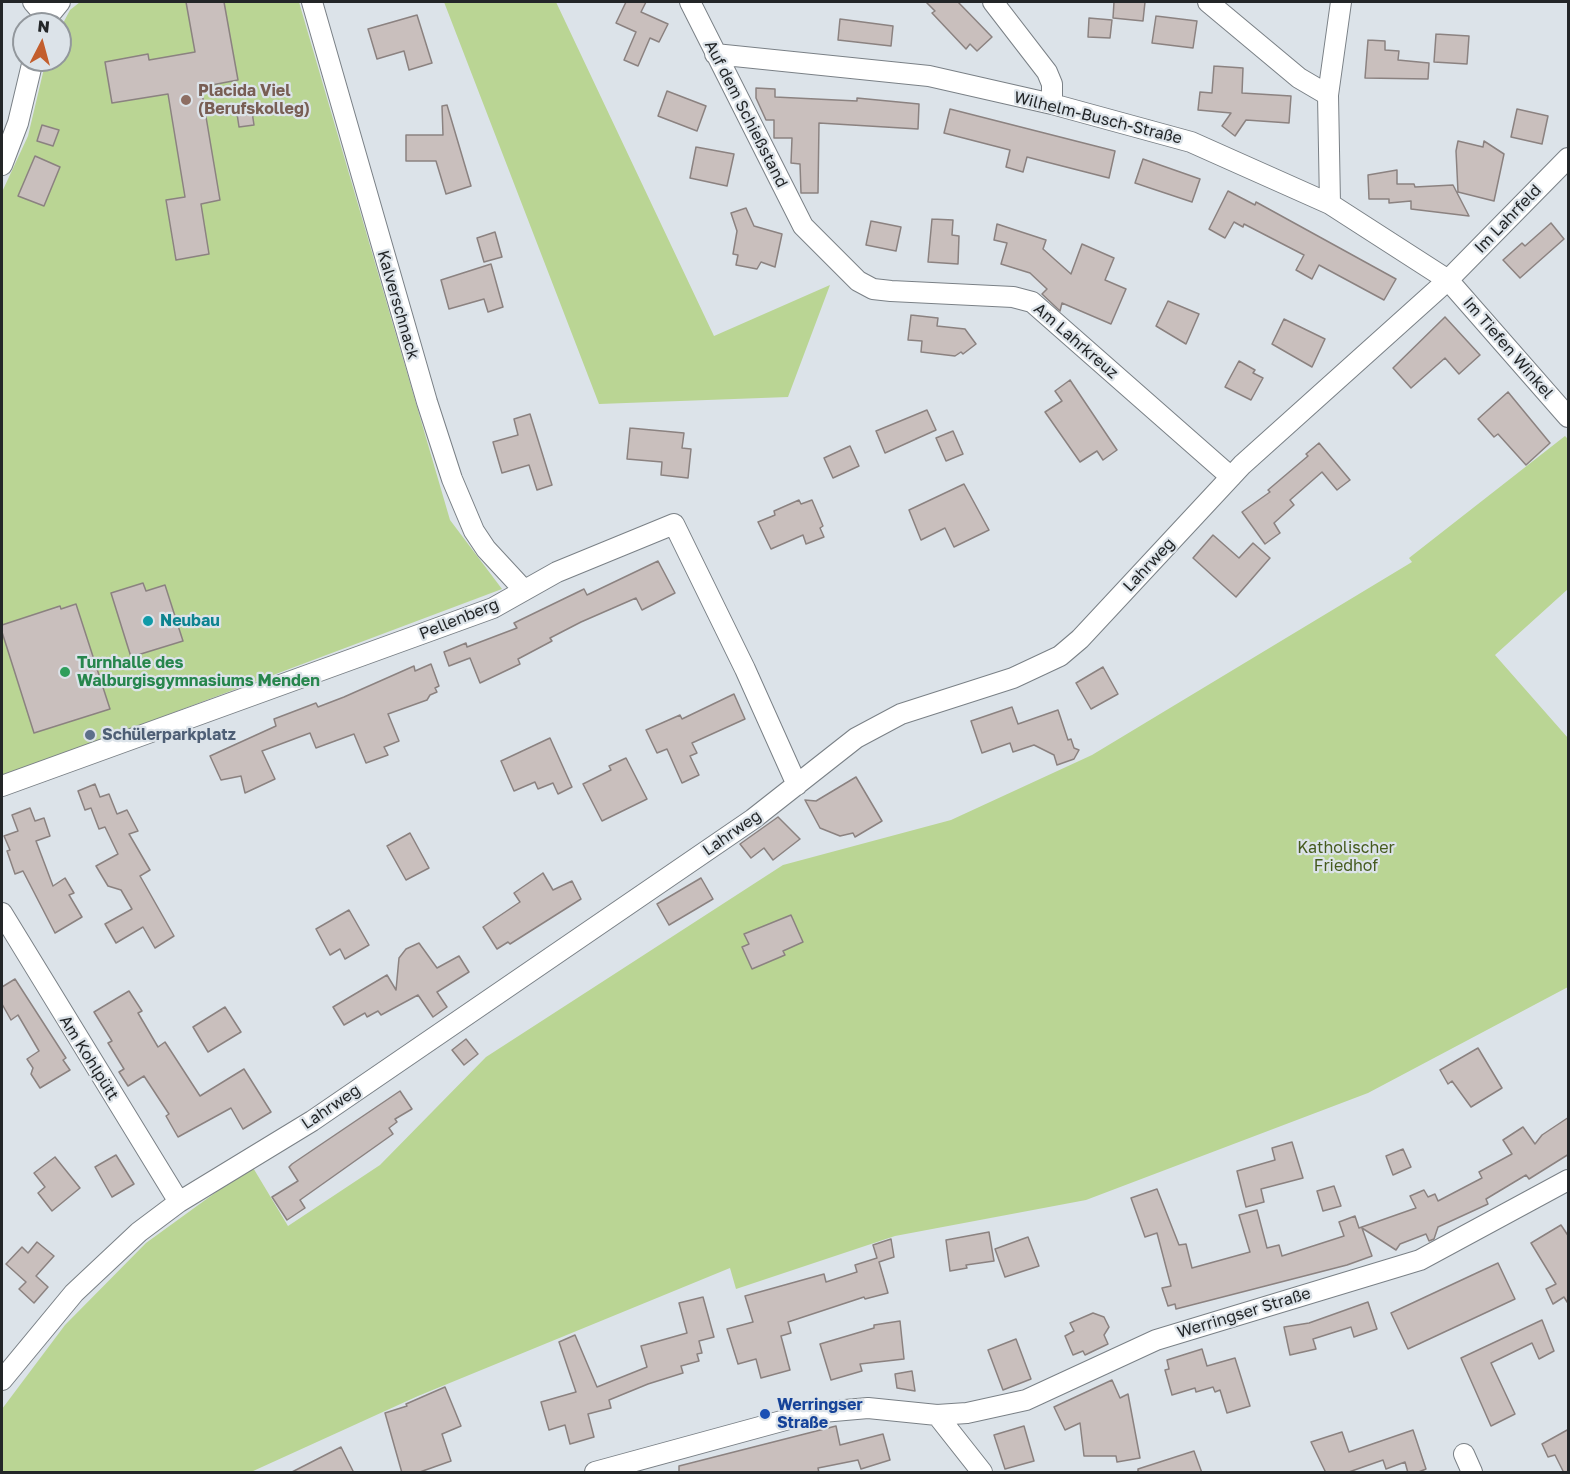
<!DOCTYPE html>
<meta charset="utf-8">
<style>
body{margin:0}
#map{position:relative;width:1570px;height:1474px;overflow:hidden;background:#dce3e9;font-family:"Golos Text",sans-serif}
canvas{display:block}
.frame{position:absolute;inset:0;border:3px solid #232628;pointer-events:none}
.north{position:absolute;left:12px;top:12px;width:60px;height:60px;box-sizing:border-box;background:#dce3e9;border:2px solid #92979c;border-radius:50%;rotate:6deg;font-size:16px;font-weight:700;line-height:24px;text-align:center;color:#232628}
.north::after{content:'';display:block;margin:auto;width:21px;height:27px;background:#c35e2d;clip-path:polygon(50% 0,100% 100%,50% 72%,0 100%)}
</style>
<div id="map">
<canvas width="1570" height="1474"></canvas>
<div class="frame"></div>
<div class="north">N</div>
</div>
<script>
const context = document.querySelector('canvas').getContext('2d');
context.lineJoin = 'round';
function fillPath(path, color) {
  context.fillStyle = color;
  context.fill(path, 'evenodd');
}
function toPath(rows) {
  const path = new Path2D();
  for (const r of rows) {
    path.moveTo(r[0], r[1]);
    for (let i = 2; i < r.length; i += 2) path.lineTo(r[i], r[i + 1]);
  }
  return path;
}
function stroke(path, color, width, dash) {
  context.strokeStyle = color;
  context.lineWidth = width;
  context.lineCap = dash ? 'butt' : 'round';
  context.setLineDash(dash || []);
  context.stroke(path);
}
function write(font, color, halo, rows, align = 'center') {
  context.font = font + ' "Golos Text",sans-serif';
  context.lineWidth = 4.5;
  context.setLineDash([]);
  context.textBaseline = 'middle';
  context.strokeStyle = halo;
  context.fillStyle = color;
  for (const [text, x, y, turn = 0] of rows) {
    context.save();
    context.translate(x, y);
    context.rotate((+turn || 0) * Math.PI / 180);
    context.textAlign = isNaN(turn) ? turn : align;
    if (halo) context.strokeText(text, 0, 0);
    context.fillText(text, 0, 0);
    context.restore();
  }
}
fillPath(toPath([
 [80,2,299,2,450,520,502,589,2,777,2,192,28,136,46,60,60,60,60,29,70,10],
 [444,2,556,2,714,336,830,285,788,397,599,404],
 [1565,436,1568,439,1568,589,1495,655,1568,738,1568,987,1368,1093,1086,1200,895,1236,736,1289,730,1268,418,1396,251,1472,2,1472,2,1409,65,1325,146,1243,252,1166,288,1226,380,1165,486,1057,783,865,951,820,1092,755,1412,562,1409,558]
]), '#bad594');
const building = toPath([
 [186,2,224,2,238,80,201,87,220,200,201,204,209,254,176,260,166,200,185,197,168,94,112,103,105,62,148,54,149,60,195,52,186,2],
 [626,2,646,2,641,12,668,24,659,42,650,38,638,66,624,60,636,32,616,23,626,2],
 [926,2,958,2,992,37,977,51,970,44,966,49,932,13,935,11,926,2],
 [1114,2,1145,2,1143,21,1113,18,1114,2],
 [417,15,432,63,409,70,404,51,377,59,368,29,417,15],
 [1156,16,1197,21,1193,48,1152,43,1156,16],
 [1089,18,1112,20,1110,38,1088,37,1089,18],
 [840,19,893,26,891,46,838,40,840,19],
 [1436,34,1469,36,1467,64,1434,62,1436,34],
 [1368,40,1385,41,1385,50,1399,51,1398,60,1429,63,1428,79,1365,78,1368,40],
 [1214,66,1243,68,1242,93,1291,96,1289,123,1246,120,1235,136,1222,126,1231,113,1198,110,1200,92,1212,93,1214,66],
 [756,88,775,89,775,97,857,101,857,98,919,104,918,129,819,123,818,193,801,193,800,164,791,163,792,138,774,138,774,120,766,120,756,98,756,88],
 [667,91,706,106,697,131,658,116,667,91],
 [251,105,254,125,239,127,236,107,251,105],
 [447,105,471,186,446,194,436,161,406,161,406,135,443,135,442,106,447,105],
 [950,109,1115,151,1109,178,1027,157,1023,172,1006,167,1010,150,944,133,950,109],
 [1517,109,1548,116,1542,144,1511,137,1517,109],
 [42,125,59,130,53,146,37,141,42,125],
 [1458,141,1483,147,1484,141,1504,154,1494,201,1458,192,1456,151,1458,141],
 [696,147,734,154,727,186,690,178,696,147],
 [35,156,60,167,44,206,18,196,35,156],
 [1143,159,1200,179,1192,202,1135,183,1143,159],
 [1397,170,1397,184,1414,184,1415,187,1453,185,1469,216,1411,209,1411,201,1389,203,1389,199,1369,199,1368,175,1397,170],
 [1228,191,1255,205,1256,202,1396,279,1384,300,1319,265,1312,279,1296,270,1304,255,1244,224,1243,227,1234,222,1225,238,1209,229,1228,191],
 [746,208,754,226,782,234,775,267,761,262,757,269,736,265,738,255,733,254,737,231,731,213,746,208],
 [932,219,953,220,952,235,959,236,958,264,928,262,932,219],
 [871,221,901,227,896,251,866,245,871,221],
 [1551,223,1564,239,1520,278,1503,260,1522,243,1525,246,1551,223],
 [997,224,1046,240,1043,249,1071,274,1082,244,1114,258,1105,280,1126,289,1111,324,1062,303,1060,311,1042,294,1047,289,1030,273,1001,264,1007,243,994,240,997,224],
 [495,232,502,257,484,262,477,238,495,232],
 [491,264,503,307,488,312,484,299,449,309,441,280,491,264],
 [1168,301,1199,314,1186,344,1156,326,1168,301],
 [911,315,938,318,937,326,965,329,976,344,963,354,961,352,955,356,921,352,922,341,908,340,911,315],
 [1445,317,1480,355,1459,374,1445,358,1411,388,1393,368,1445,317],
 [1284,319,1325,339,1312,367,1272,344,1284,319],
 [1239,361,1255,370,1253,373,1263,378,1251,400,1225,387,1239,361],
 [1070,380,1117,450,1103,460,1097,451,1080,462,1045,412,1062,401,1055,391,1070,380],
 [1508,392,1550,443,1526,465,1498,434,1494,437,1478,419,1508,392],
 [927,410,936,430,885,453,876,431,927,410],
 [530,414,552,485,537,490,529,465,502,473,493,442,518,435,514,419,530,414],
 [630,428,684,433,682,448,691,449,688,478,661,475,662,462,627,459,630,428],
 [953,431,963,454,946,461,936,438,953,431],
 [1319,443,1350,480,1337,490,1322,472,1290,500,1294,505,1274,523,1280,533,1265,544,1242,512,1270,492,1268,490,1308,456,1306,454,1319,443],
 [850,446,859,466,833,478,824,458,850,446],
 [964,484,989,530,954,547,945,528,921,540,909,510,964,484],
 [799,500,801,504,812,500,823,526,820,528,824,537,806,544,803,535,771,549,758,522,775,515,774,511,799,500],
 [1213,535,1239,558,1253,543,1270,558,1236,597,1193,558,1213,535],
 [658,561,675,593,642,610,636,598,581,622,550,638,552,641,518,659,520,664,480,683,470,658,449,666,444,652,466,643,467,647,517,628,514,623,584,589,587,595,658,561],
 [143,583,146,591,165,585,183,641,131,657,111,593,143,583],
 [76,604,110,709,34,733,2,632,2,625,60,606,61,609,76,604],
 [431,664,439,686,435,688,437,692,430,695,427,700,388,714,399,741,384,747,388,755,366,763,354,734,316,748,310,733,262,751,275,779,245,793,241,776,221,780,210,756,276,726,274,719,316,703,318,707,344,697,414,666,415,671,431,664],
 [1103,667,1118,694,1091,709,1076,683,1103,667],
 [734,694,745,719,692,743,697,753,690,756,699,775,682,783,667,749,657,753,646,730,680,715,682,719,734,694],
 [1012,707,1018,724,1058,710,1068,740,1071,739,1074,748,1079,750,1074,759,1057,765,1054,755,1034,745,1013,752,1010,743,982,753,971,721,1012,707],
 [550,738,572,787,558,794,553,783,538,789,535,782,514,791,501,761,550,738],
 [626,758,647,799,602,821,583,784,611,770,609,766,626,758],
 [856,777,882,821,855,837,853,833,840,836,820,828,805,800,816,801,856,777],
 [95,784,100,797,109,794,117,814,127,810,138,831,129,834,150,870,140,876,174,936,155,948,143,927,116,943,105,924,132,909,121,890,108,886,96,866,118,854,105,827,99,829,91,808,85,810,78,791,95,784],
 [30,808,35,821,44,818,50,836,36,841,53,886,65,878,74,893,69,895,82,917,55,933,23,871,15,874,7,851,10,850,4,836,18,831,12,815,30,808],
 [778,817,800,839,773,860,764,848,751,858,740,844,778,817],
 [410,833,429,868,406,880,387,846,410,833],
 [543,873,553,890,572,881,581,899,510,944,508,942,497,949,483,927,520,902,514,893,543,873],
 [701,878,713,899,669,925,657,904,701,878],
 [349,910,369,945,345,959,340,949,330,955,316,929,349,910],
 [791,915,803,942,783,951,785,955,752,969,742,947,749,944,744,934,791,915],
 [419,943,437,968,459,956,469,972,437,992,447,1007,433,1017,418,995,381,1015,378,1011,367,1017,365,1013,344,1025,333,1007,387,975,396,990,399,958,406,949,419,943],
 [15,979,66,1058,63,1060,70,1070,40,1088,31,1074,33,1068,27,1059,39,1051,18,1015,11,1020,2,1004,2,987,15,979],
 [129,991,142,1011,138,1013,158,1047,165,1042,200,1096,244,1069,271,1112,243,1129,231,1108,178,1137,166,1116,169,1114,144,1076,128,1086,119,1072,124,1069,108,1043,112,1041,94,1012,129,991],
 [225,1007,241,1032,208,1052,193,1027,225,1007],
 [466,1039,478,1054,464,1065,452,1050,466,1039],
 [1478,1048,1502,1088,1471,1107,1452,1081,1448,1084,1440,1070,1478,1048],
 [400,1091,412,1109,395,1119,397,1122,389,1128,393,1134,300,1200,305,1208,287,1220,272,1197,298,1181,289,1167,292,1164,400,1091],
 [1569,1117,1569,1154,1529,1179,1526,1175,1486,1199,1488,1204,1438,1227,1434,1239,1429,1241,1426,1234,1400,1244,1396,1250,1362,1228,1372,1256,1347,1265,1176,1309,1175,1304,1168,1306,1162,1288,1171,1286,1157,1233,1145,1237,1131,1198,1157,1189,1179,1245,1186,1244,1192,1268,1250,1252,1239,1215,1257,1210,1267,1248,1279,1245,1282,1256,1344,1236,1339,1222,1355,1216,1359,1228,1416,1208,1410,1196,1424,1190,1428,1197,1435,1194,1438,1201,1482,1178,1479,1172,1512,1154,1503,1140,1523,1127,1535,1144,1542,1135,1569,1117],
 [1292,1142,1303,1178,1261,1189,1264,1202,1246,1207,1237,1171,1275,1160,1272,1148,1292,1142],
 [1403,1149,1411,1167,1393,1175,1386,1156,1403,1149],
 [116,1155,134,1184,112,1197,95,1167,116,1155],
 [55,1157,80,1188,52,1211,38,1193,45,1187,34,1173,55,1157],
 [1334,1186,1341,1206,1323,1211,1317,1191,1334,1186],
 [1561,1225,1569,1237,1569,1305,1564,1297,1553,1304,1546,1289,1556,1284,1531,1243,1561,1225],
 [989,1232,994,1261,966,1265,967,1268,950,1271,946,1240,989,1232],
 [1028,1237,1039,1266,1005,1277,995,1249,1028,1237],
 [891,1239,894,1257,879,1262,888,1293,865,1299,864,1297,788,1322,791,1333,781,1336,790,1370,761,1378,756,1359,738,1364,727,1329,753,1322,745,1296,824,1274,826,1282,857,1272,855,1265,877,1258,873,1245,891,1239],
 [37,1242,54,1256,36,1276,48,1287,34,1303,19,1289,26,1282,6,1264,22,1247,28,1253,37,1242],
 [1498,1263,1515,1299,1408,1349,1391,1313,1498,1263],
 [703,1297,714,1337,699,1341,702,1353,697,1354,699,1361,681,1366,683,1373,648,1384,609,1400,611,1408,588,1414,594,1437,570,1444,565,1425,549,1430,541,1402,576,1392,559,1342,575,1335,597,1387,647,1367,641,1346,687,1333,679,1303,703,1297],
 [1368,1302,1377,1329,1354,1337,1351,1327,1313,1339,1316,1349,1290,1355,1284,1327,1309,1323,1368,1302],
 [1093,1313,1104,1317,1109,1327,1104,1335,1108,1344,1085,1355,1083,1351,1073,1355,1065,1336,1074,1331,1070,1323,1093,1313],
 [1542,1320,1554,1351,1539,1359,1532,1343,1491,1363,1515,1414,1491,1426,1461,1358,1542,1320],
 [900,1321,904,1359,860,1364,862,1371,831,1380,820,1344,874,1328,874,1325,900,1321],
 [1016,1339,1031,1379,1003,1390,988,1350,1016,1339],
 [1202,1349,1207,1366,1235,1358,1250,1406,1227,1413,1220,1390,1215,1392,1213,1387,1196,1392,1195,1388,1172,1395,1165,1370,1169,1369,1167,1360,1202,1349],
 [912,1371,915,1391,897,1388,895,1374,912,1371],
 [1112,1380,1120,1398,1128,1394,1140,1458,1117,1462,1116,1456,1084,1456,1080,1423,1065,1430,1054,1407,1112,1380],
 [445,1387,461,1426,442,1434,451,1461,417,1473,402,1473,385,1413,407,1406,406,1404,445,1387],
 [836,1426,840,1445,883,1434,890,1460,861,1469,858,1460,818,1468,819,1473,679,1473,679,1466,836,1426],
 [1024,1426,1034,1461,1005,1469,994,1435,1024,1426],
 [1569,1429,1569,1473,1564,1473,1555,1455,1548,1457,1542,1444,1569,1429],
 [1413,1430,1426,1469,1416,1473,1408,1473,1405,1462,1386,1469,1383,1460,1346,1473,1326,1473,1311,1442,1342,1432,1349,1452,1413,1430],
 [341,1447,354,1473,290,1473,341,1447],
 [1194,1451,1202,1473,1138,1473,1138,1469,1194,1451]
]);
fillPath(building, '#c9bfbd');
stroke(building, '#8b8280', 1.5);
const minor = toPath([
 [33,2,47,18,45,24],
 [312,2,427,402,452,479,474,531,486,549,523,589],
 [690,2,803,226,858,281,873,289,891,291,1013,297,1032,302,1231,477],
 [993,2,1047,72,1052,84,1052,104],
 [1208,2,1299,78,1328,95],
 [47,18,60,2],
 [715,54,929,76,1052,104,1191,142,1330,204,1448,280,1568,417],
 [2,165,18,123,33,60],
 [1330,204,1328,95,1341,2],
 [2,786,493,608,557,572,674,524,745,669,797,785],
 [2,913,179,1202],
 [2,1380,74,1293,139,1232,179,1202,312,1121,753,819,856,738,901,714,1013,678,1060,656,1080,639,1242,465,1448,280,1568,158],
 [937,1415,982,1472],
 [1464,1454,1472,1472],
 [595,1472,811,1413,868,1408,937,1415,967,1413,1026,1400,1156,1340,1420,1260,1568,1180]
]);
stroke(minor, '#7a8086', 22);
stroke(minor, '#fff', 20);
for (const [x, y, r, color] of [
 [186,100,6,"#8d6e63"],
 [148,621,6,"#0f9aa8"],
 [65,672,6,"#2e9e5b"],
 [90,735,6,"#5c6f8a"],
 [765,1414,6,"#1a4fb4"]
]) {
  const dot = new Path2D();
  dot.arc(x, y, r, 0, 2 * Math.PI);
  context.fillStyle = color;
  context.fill(dot);
  stroke(dot, '#dce3e9', 2);
}
write('bold 16px', '#785e54', '#dce3e9', [
 ["Placida Viel",198,91],
 ["(Berufskolleg)",198,109]
], 'left');
write('16px', '#232628', '#dce3e9', [
 ["Auf dem Schießstand",746,114,63],
 ["Wilhelm-Busch-Straße",1098,118,14],
 ["Im Lahrfeld",1508,219,-46],
 ["Kalverschnack",398,305,74],
 ["Am Lahrkreuz",1076,341,41],
 ["Im Tiefen Winkel",1508,348,49],
 ["Lahrweg",1149,565,-47],
 ["Pellenberg",459,619,-22],
 ["Lahrweg",732,833,-35],
 ["Am Kohlpütt",89,1058,58],
 ["Lahrweg",331,1107,-34],
 ["Werringser Straße",1244,1313,-17]
]);
write('bold 16px', '#0d838f', '#dce3e9', [
 ["Neubau",160,621]
], 'left');
write('bold 16px', '#27864d', '#dce3e9', [
 ["Turnhalle des",77,663],
 ["Walburgisgymnasiums Menden",77,681]
], 'left');
write('bold 16px', '#4e5e75', '#dce3e9', [
 ["Schülerparkplatz",102,735]
], 'left');
write('16px', '#455b1d', '#dce3e9', [
 ["Katholischer",1346,848],
 ["Friedhof",1346,866]
]);
write('bold 16px', '#164399', '#dce3e9', [
 ["Werringser",777,1405],
 ["Straße",777,1423]
], 'left');
</script>
